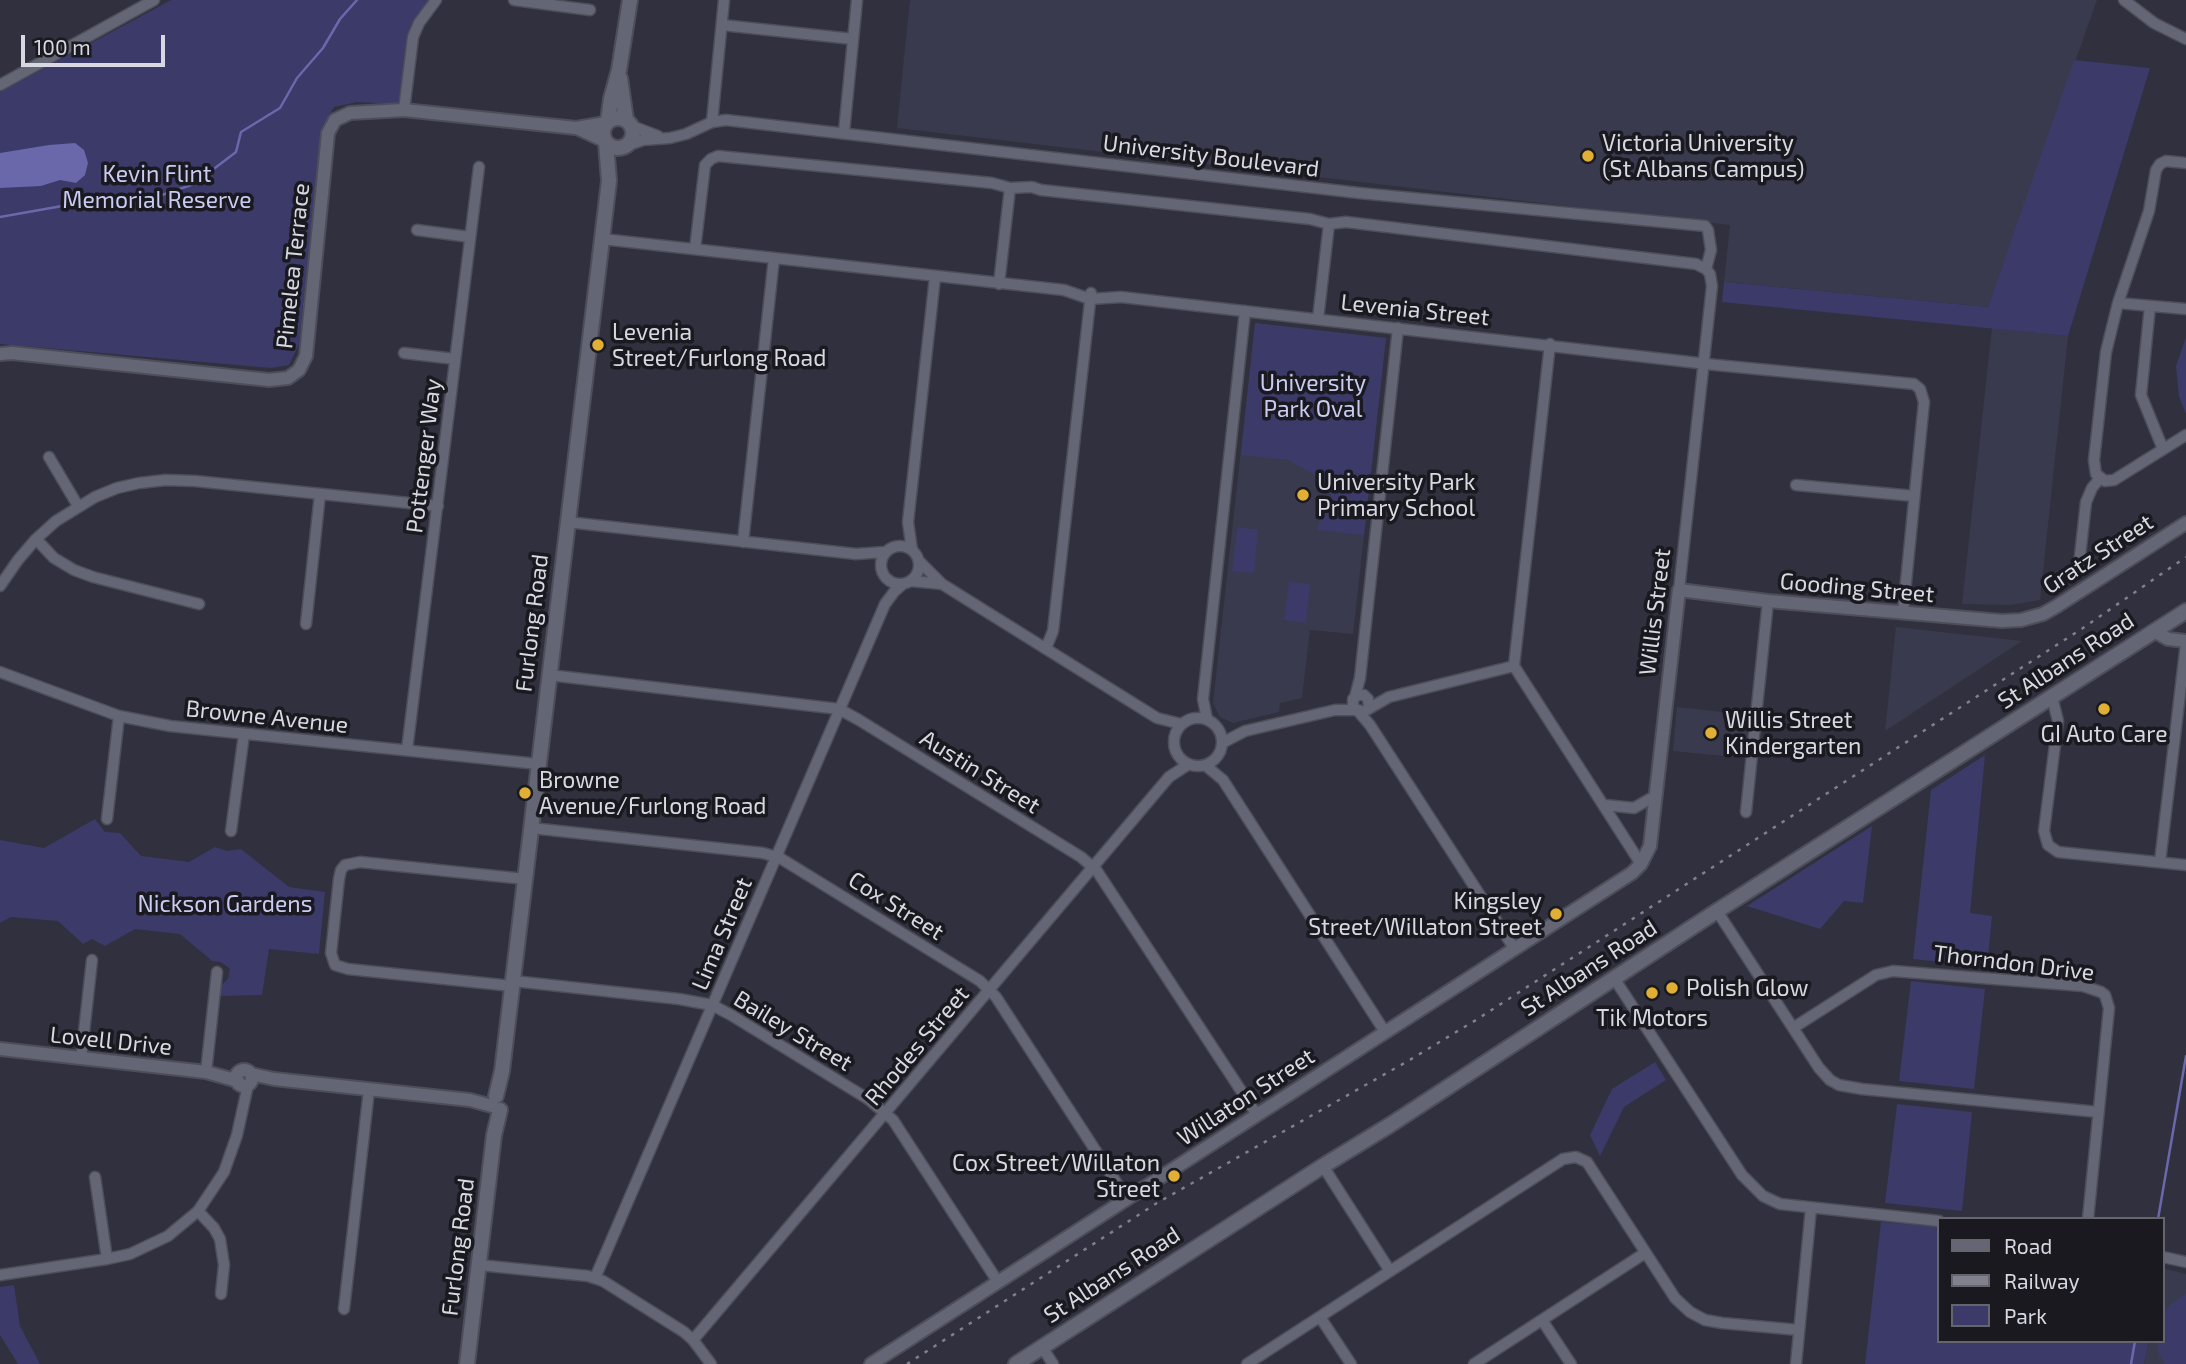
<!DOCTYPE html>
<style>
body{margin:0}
#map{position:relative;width:2186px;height:1364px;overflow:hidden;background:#30303e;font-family:"Exo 2",sans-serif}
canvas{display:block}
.legend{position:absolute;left:1937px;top:1217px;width:228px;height:126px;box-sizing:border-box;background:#19191f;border:2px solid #65656d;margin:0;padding:9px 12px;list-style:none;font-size:21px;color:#d7d8e1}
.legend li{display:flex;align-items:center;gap:14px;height:35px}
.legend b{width:35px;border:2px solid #65656d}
.scale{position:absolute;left:21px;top:35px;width:144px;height:32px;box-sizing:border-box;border:4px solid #d7d8e1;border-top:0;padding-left:9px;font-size:21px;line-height:24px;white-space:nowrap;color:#d7d8e1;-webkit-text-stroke:5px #19191f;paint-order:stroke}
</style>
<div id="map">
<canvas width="2186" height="1364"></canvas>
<ul class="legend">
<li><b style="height:9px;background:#656675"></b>Road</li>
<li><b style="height:9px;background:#81818d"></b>Railway</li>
<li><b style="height:19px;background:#3c3a69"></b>Park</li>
</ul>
<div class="scale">100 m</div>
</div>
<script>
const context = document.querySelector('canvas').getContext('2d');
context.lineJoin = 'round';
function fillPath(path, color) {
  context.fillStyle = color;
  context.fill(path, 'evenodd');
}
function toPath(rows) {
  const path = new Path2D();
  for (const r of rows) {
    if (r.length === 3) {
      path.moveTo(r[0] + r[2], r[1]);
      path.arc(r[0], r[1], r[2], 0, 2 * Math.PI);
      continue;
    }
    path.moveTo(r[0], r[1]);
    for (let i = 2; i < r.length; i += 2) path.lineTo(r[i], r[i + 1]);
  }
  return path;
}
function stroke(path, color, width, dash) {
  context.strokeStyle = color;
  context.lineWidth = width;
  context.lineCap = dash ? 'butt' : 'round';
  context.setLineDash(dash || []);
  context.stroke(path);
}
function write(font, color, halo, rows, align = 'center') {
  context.font = font + ' "Exo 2",sans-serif';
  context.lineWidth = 7;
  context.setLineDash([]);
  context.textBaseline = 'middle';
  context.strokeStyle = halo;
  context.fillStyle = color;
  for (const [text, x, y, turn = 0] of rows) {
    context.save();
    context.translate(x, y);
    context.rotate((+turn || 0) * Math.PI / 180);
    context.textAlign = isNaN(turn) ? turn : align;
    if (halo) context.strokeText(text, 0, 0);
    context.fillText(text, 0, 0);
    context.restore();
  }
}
fillPath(toPath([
 [910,0,2097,0,1988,307,1724,282,1730,225,897,128],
 [1255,323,1386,338,1353,634,1310,630,1302,698,1280,703,1279,712,1233,723,1220,717,1213,703],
 [1992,328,2068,336,2040,600,2010,605,1962,604],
 [1896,627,2022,641,1885,731],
 [1677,707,1749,715,1745,758,1673,751],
 [2163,1268,2186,1274,2186,1364,2144,1364,2149,1341,2163,1341]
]), '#393a4d');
fillPath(toPath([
 [171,0,430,0,415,20,406,47,399,104,357,102,334,107,321,129,299,344,289,365,271,368,0,344,0,92],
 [2074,60,2150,68,2068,336,1722,302,1724,282,1988,307],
 [1255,323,1386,338,1364,535,1317,530,1322,510,1325,509,1332,498,1324,480,1288,460,1241,455],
 [2186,337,2186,414,2179,397,2176,366],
 [1237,527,1258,530,1254,573,1232,571],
 [1289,582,1310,584,1306,623,1284,620],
 [1985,755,1970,913,1992,916,1987,967,1913,959,1931,790],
 [95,819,105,832,120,833,141,856,189,862,215,847,227,851,241,849,289,887,325,892,319,954,269,949,262,995,218,996,220,986,228,979,230,969,221,962,212,961,180,934,135,929,105,946,92,939,83,944,58,921,11,917,0,923,0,840,44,848],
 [1872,826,1863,903,1844,901,1820,929,1747,906],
 [1911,981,1985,989,1974,1089,1899,1081],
 [1655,1062,1666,1080,1624,1107,1600,1156,1590,1135,1612,1089],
 [1897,1104,1972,1112,1962,1211,1885,1203],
 [1881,1222,1939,1227,1939,1341,2149,1341,2144,1364,1865,1364],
 [14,1285,20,1326,40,1364,18,1364,0,1335,0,1287],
 [2186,1294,2186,1364,2165,1364,2159,1354,2157,1341,2163,1341,2163,1313,2173,1302]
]), '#3c3a69');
fillPath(toPath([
 [75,143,84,150,88,163,85,175,76,183,60,180,41,186,0,188,0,153,49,145]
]), '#6a68ab');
stroke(toPath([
 [0,217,107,198,162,195,194,184,236,152,241,132,280,108,297,78,323,48,340,19,357,0],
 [2158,1219,2186,1056],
 [2131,1364,2135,1341]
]), '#6a68ab', 2.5);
const minor = toPath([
 [514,0,590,10],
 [2124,0,2154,23,2186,39],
 [722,25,853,39],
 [0,85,154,0],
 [404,110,413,37,419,23,436,0],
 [712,122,724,0],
 [632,126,658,136],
 [844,132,857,0],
 [626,146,643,140,670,138,686,134,712,122,726,120,1359,193,1705,226,1708,230,1711,250,1706,269],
 [2186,163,2166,161,2160,164,2156,170,2149,211,2118,303,2106,352,2094,460,2096,474,2105,481,2114,480,2186,435],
 [417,230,470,237],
 [602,239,1064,290,1090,299,1121,297,1716,365,1914,384,1920,389,1924,402,1903,612],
 [695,249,705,165,711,159,718,156,992,183,1010,188,1032,187,1041,190,1310,219,1329,224,1346,222,1696,264,1706,269,1710,274,1712,286,1679,590],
 [999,284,1010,188],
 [2118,303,2186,309],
 [2150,306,2141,395,2163,449],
 [1318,319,1329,224],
 [1550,344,1514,666,1641,864],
 [404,353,455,359],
 [49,457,78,506],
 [1796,485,1914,496],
 [567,522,856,554,885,552],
 [36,539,54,558,74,570,93,577,199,604],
 [743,542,774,258],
 [900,565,19],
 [912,550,908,522,935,277],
 [919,561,942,584,974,604,1157,718,1181,724],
 [2079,565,2086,502,2092,488,2100,478],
 [911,581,942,584],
 [0,586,18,560,36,539,56,521,95,497,117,488,139,483,166,480,195,481,438,506],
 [306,624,320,494],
 [1046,648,1053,631,1091,293],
 [0,672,119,716,170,726,538,764],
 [549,675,839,709,859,720,1081,857,1097,871,1257,1115],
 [1355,697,1360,678,1398,328],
 [2052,697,2058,721,2044,831,2048,845,2058,852,2186,865],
 [1369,707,1368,699,1364,695,1358,695,1353,699,1353,708,1363,712,1389,697,1514,666],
 [1358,711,1370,725,1514,948],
 [1198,742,24],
 [1207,719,1203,699,1245,311],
 [1222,743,1245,731,1335,710,1355,710],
 [407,750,479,167],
 [1205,765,1223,780,1385,1032],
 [1605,805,1634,808,1655,796],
 [1746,812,1768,601],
 [107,819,119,716],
 [531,828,763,853,780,858,980,981,996,997,1127,1199],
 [231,831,244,734],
 [2160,862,2186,643],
 [1717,911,1819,1068,1830,1080,1839,1085,1862,1089,2098,1112],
 [1614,978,1742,1175,1763,1196,1780,1204,1939,1221],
 [513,981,679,999,712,1005,731,1015,868,1099,893,1120,998,1282],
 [512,986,348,969,335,965,331,953,339,879,341,870,345,865,360,862,525,879],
 [1793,1028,1876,975,1893,971,2083,986,2101,992,2105,995,2109,1008,2088,1219],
 [81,1059,92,960],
 [206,1072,217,972],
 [1323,1166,1390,1271],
 [95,1177,107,1259],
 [198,1211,214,1228,220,1239,224,1265,221,1294],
 [2163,1257,2186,1262],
 [479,1265,588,1276,603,1281,684,1332,693,1340,711,1364],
 [0,1275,107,1259,130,1254,168,1236,198,1211,224,1172,237,1135,248,1085],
 [595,1278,885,604,894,592,903,584],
 [344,1309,369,1090],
 [1320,1317,1351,1364],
 [1542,1320,1571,1364],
 [693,1340,1169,777,1189,764],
 [1042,1347,1053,1364],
 [1247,1364,1563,1159,1576,1157,1587,1162,1675,1298,1690,1312,1705,1320,1722,1323,1799,1330],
 [1474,1364,1645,1253],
 [1796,1364,1811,1208]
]);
const tertiary = toPath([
 [577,128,605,141],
 [0,354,12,353,269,380,288,378,299,370,306,356,328,133,335,120,350,113,404,110,576,128,606,123],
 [2154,631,2168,639,2186,641],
 [0,1049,206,1072,238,1081],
 [244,1078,8],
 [251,1074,274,1079,470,1100,492,1106],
 [871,1364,1632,873,1641,864,1650,846,1679,590,1768,601,2002,621,2021,620,2043,614,2057,606,2186,523]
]);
const secondary = toPath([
 [620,78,626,120],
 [618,133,15],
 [608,121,611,99,619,70,630,0],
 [496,1096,502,1071,602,239,609,181,606,143],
 [467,1364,494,1135,500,1110],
 [1016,1364,1323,1166,1390,1125,1717,911,2186,611]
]);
stroke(minor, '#4d4e5a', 13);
stroke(tertiary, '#4d4e5a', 16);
stroke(secondary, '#4d4e5a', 18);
stroke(minor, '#656675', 10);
stroke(tertiary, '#656675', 12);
stroke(secondary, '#656675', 14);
stroke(toPath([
 [907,1364,1157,1203,1408,1061,1476,1020,2083,628,2186,557]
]), '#81818d', 2.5, [3.5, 7]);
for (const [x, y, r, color] of [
 [1588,156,7,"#e1af34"],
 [598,345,7,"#e1af34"],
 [1303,495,7,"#e1af34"],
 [2104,709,7,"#e1af34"],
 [1711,733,7,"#e1af34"],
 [525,793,7,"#e1af34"],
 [1556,914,7,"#e1af34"],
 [1672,988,7,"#e1af34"],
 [1652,993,7,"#e1af34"],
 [1174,1176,7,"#e1af34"]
]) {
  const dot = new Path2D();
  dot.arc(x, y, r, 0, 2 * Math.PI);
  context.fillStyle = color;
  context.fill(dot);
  stroke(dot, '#19191f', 2.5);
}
write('23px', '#d7d8e1', '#19191f', [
 ["Victoria University",1602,143],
 ["(St Albans Campus)",1602,169],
 ["Levenia",612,332],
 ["Street/Furlong Road",612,358],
 ["University Park",1317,482],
 ["Primary School",1317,508],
 ["Willis Street",1725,720],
 ["Kindergarten",1725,746],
 ["GI Auto Care",2104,734,"center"],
 ["Browne",539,780],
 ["Avenue/Furlong Road",539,806],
 ["Kingsley",1542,901,"right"],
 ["Street/Willaton Street",1542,927,"right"],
 ["Polish Glow",1686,988],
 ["Tik Motors",1652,1018,"center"],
 ["Cox Street/Willaton",1160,1163,"right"],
 ["Street",1160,1189,"right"]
], 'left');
write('23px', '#d7d8e1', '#19191f', [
 ["University Boulevard",1211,156,7],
 ["Pimelea Terrace",293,266,-84],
 ["Levenia Street",1415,310,6],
 ["Pottenger Way",424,456,-83],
 ["Gratz Street",2098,554,-33],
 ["Gooding Street",1857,588,5],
 ["Willis Street",1655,612,-83],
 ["Furlong Road",532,623,-83],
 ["St Albans Road",2066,661,-33],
 ["Browne Avenue",267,717,6],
 ["Austin Street",980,772,32],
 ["Cox Street",896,906,32],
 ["Lima Street",722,934,-67],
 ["Thorndon Drive",2014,963,7],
 ["St Albans Road",1589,968,-33],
 ["Bailey Street",793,1031,31],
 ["Lovell Drive",111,1041,6],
 ["Rhodes Street",917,1046,-50],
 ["Willaton Street",1246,1097,-33],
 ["Furlong Road",458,1247,-83],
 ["St Albans Road",1112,1275,-33]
]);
write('23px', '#c9cbf1', '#19191f', [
 ["Kevin Flint",157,174],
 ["Memorial Reserve",157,200],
 ["University",1313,383],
 ["Park Oval",1313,409],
 ["Nickson Gardens",225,904]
]);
</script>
